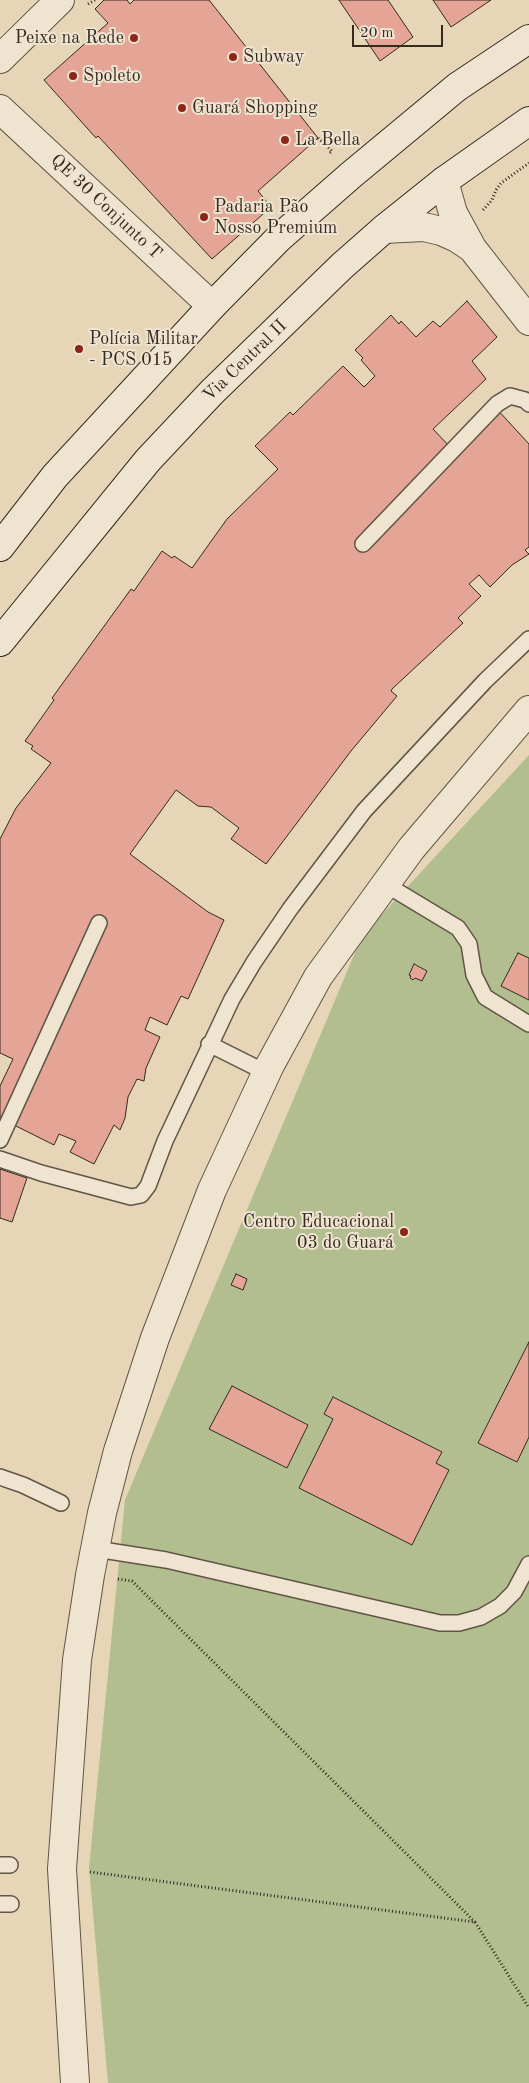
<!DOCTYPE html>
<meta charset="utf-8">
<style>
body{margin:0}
#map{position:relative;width:529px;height:2083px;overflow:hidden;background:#e6d5b6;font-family:"Old Standard TT",serif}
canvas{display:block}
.scale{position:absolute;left:352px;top:25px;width:91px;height:22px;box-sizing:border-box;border:2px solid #342a20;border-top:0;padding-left:6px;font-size:15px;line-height:18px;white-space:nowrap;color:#342a20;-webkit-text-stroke:4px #efe4d0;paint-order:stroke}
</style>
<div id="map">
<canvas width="529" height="2083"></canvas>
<div class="scale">20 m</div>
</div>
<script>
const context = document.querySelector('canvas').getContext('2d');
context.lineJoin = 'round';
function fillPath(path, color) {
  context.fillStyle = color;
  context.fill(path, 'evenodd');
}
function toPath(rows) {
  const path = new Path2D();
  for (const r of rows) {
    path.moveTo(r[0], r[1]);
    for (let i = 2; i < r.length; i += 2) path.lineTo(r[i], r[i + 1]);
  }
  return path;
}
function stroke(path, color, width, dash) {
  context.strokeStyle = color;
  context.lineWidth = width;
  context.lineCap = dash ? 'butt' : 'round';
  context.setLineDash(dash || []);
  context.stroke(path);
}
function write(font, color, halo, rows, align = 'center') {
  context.font = font + ' "Old Standard TT",serif';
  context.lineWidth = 4;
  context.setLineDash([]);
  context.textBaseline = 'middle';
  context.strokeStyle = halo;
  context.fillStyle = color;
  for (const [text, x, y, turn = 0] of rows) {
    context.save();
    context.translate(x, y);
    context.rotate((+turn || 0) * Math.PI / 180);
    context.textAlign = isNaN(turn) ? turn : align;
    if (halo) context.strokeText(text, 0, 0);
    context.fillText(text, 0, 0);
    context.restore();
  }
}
fillPath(toPath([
 [529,755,529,2083,108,2083,89,1868,125,1500,362,936]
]), '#b2be90');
const building = toPath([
 [104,0,127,0,130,4,134,0,209,0,318,138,258,191,271,207,212,259,98,136,96,138,44,80,108,23,95,9,104,0],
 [339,0,388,0,413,37,380,61,339,0],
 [433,0,491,0,451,27,433,0],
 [467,301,497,337,472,361,486,379,433,429,451,448,495,407,529,444,529,547,525,550,529,554,512,565,490,587,479,575,469,584,481,596,458,618,463,623,392,689,391,691,397,696,351,751,266,864,231,839,239,828,211,807,198,806,176,790,130,854,208,912,224,920,188,999,181,996,167,1025,150,1017,145,1030,160,1037,146,1068,144,1081,137,1079,128,1097,125,1118,120,1130,114,1125,94,1164,70,1152,76,1141,59,1134,54,1145,0,1118,0,1086,13,1059,0,1053,0,839,16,808,51,763,31,749,33,746,25,741,54,700,52,698,131,589,134,591,162,551,172,558,174,556,192,568,227,519,278,469,255,446,290,412,293,415,343,366,364,387,375,376,361,360,363,358,355,350,391,315,399,324,401,321,416,337,433,321,440,327,467,301],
 [518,953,529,958,529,1000,501,986,518,953],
 [414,964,427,971,422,981,415,978,413,980,410,978,411,976,409,975,414,964],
 [0,1169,27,1178,12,1222,0,1218,0,1169],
 [236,1274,247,1279,243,1290,231,1285,236,1274],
 [529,1342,529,1437,517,1462,478,1443,529,1342],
 [232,1386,308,1425,287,1468,209,1429,232,1386],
 [333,1397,442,1452,436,1463,449,1470,412,1545,299,1488,333,1419,324,1414,333,1397]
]);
fillPath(building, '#e4a597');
stroke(building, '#342a20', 1);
const lane = toPath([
 [363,544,497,404,510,396,525,400,529,404],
 [385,884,458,928,469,944,474,975,485,997,529,1024],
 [209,1044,267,1073],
 [0,1140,99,923],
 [0,1159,41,1173,131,1197,141,1195,148,1186,165,1141,232,999,254,962,290,909,364,811,485,681,529,639],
 [0,1477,23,1485,61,1503],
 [96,1549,166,1560,440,1623,459,1623,481,1617,500,1606,514,1592,529,1564],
 [0,1865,10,1865],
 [0,1904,11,1904]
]);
const street = toPath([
 [0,59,60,0],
 [0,109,212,306],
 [444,181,453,213,472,248,529,321],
 [384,229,424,227,441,231,457,238,472,248],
 [75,2083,62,1869,77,1660,90,1575,102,1513,118,1451,155,1338,212,1190,270,1065,318,977,411,849,529,710]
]);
const secondary = toPath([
 [0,547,55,476,212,306,279,238,351,175,457,87,529,39],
 [0,642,148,460,212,392,342,266,384,229,444,181,529,121]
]);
stroke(lane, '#605546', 18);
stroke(street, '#605546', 30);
stroke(secondary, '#342a20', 30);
stroke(toPath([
 [88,4,95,0],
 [318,138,332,151,330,153],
 [483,210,492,200,496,190,501,183,529,163],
 [118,1579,132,1581,475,1922],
 [90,1872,475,1922,529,2008]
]), '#342a20', 3, [1, 2.5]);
stroke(lane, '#efe4d0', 15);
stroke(street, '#efe4d0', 28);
stroke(secondary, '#efe4d0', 28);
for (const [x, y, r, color] of [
 [134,38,5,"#8f2418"],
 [233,57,5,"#8f2418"],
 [73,76,5,"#8f2418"],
 [182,108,5,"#8f2418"],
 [285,140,5,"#8f2418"],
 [204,217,5,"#8f2418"],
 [79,349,5,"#8f2418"],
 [404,1232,5,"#8f2418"]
]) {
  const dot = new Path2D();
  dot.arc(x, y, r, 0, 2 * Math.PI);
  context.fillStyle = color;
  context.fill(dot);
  stroke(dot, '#efe4d0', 2);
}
write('18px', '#342a20', '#efe4d0', [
 ["Peixe na Rede",124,38,"right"],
 ["Subway",243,57],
 ["Spoleto",83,76],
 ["Guará Shopping",192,108],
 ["La Bella",295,140],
 ["Padaria Pão",214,207],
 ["Nosso Premium",214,228],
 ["Polícia Militar",89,339],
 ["- PCS 015",89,360],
 ["Centro Educacional",394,1222,"right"],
 ["03 do Guará",394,1243,"right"]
], 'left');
write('18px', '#342a20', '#efe4d0', [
 ["QE 30 Conjunto T",106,207,43],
 ["Via Central II",245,361,-44]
]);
</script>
